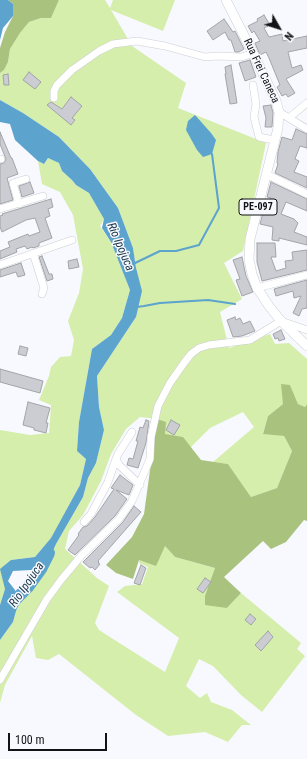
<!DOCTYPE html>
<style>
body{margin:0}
#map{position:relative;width:307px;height:759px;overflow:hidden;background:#f7f9fe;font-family:"Roboto Condensed",sans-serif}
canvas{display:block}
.north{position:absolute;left:259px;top:8px;width:40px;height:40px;-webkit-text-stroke:3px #f7f9fe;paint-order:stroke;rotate:129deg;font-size:11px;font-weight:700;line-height:16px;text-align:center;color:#121315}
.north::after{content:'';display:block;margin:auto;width:14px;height:18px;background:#121315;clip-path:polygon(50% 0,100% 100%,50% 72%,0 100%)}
.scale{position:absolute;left:8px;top:733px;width:99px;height:18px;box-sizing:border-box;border:2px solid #121315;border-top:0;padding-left:5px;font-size:12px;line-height:14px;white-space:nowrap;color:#121315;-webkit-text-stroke:3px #f7f9fe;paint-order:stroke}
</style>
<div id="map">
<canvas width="307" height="759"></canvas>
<div class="north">N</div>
<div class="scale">100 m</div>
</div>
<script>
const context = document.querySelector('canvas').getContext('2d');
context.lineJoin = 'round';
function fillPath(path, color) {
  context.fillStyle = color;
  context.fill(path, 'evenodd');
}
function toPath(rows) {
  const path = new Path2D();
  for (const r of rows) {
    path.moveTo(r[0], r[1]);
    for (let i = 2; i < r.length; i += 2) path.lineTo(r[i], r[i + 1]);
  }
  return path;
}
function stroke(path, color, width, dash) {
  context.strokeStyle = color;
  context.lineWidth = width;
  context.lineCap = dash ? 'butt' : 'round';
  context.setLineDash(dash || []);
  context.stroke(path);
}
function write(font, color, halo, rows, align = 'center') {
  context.font = font + ' "Roboto Condensed",sans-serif';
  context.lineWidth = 3;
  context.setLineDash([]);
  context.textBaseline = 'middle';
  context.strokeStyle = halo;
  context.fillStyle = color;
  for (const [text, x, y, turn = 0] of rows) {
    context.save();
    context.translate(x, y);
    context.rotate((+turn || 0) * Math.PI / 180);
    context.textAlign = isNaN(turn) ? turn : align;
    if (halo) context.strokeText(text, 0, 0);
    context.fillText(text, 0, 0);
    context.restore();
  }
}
fillPath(toPath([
 [59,0,105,0,110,8,113,0,175,0,163,31,111,10,132,46,186,83,178,108,266,143,243,251,224,263,242,299,220,312,229,348,270,334,275,344,289,343,307,359,307,404,305,407,298,404,290,385,283,404,268,416,263,433,284,436,292,451,277,488,251,497,228,464,213,462,254,427,243,412,210,428,191,447,164,434,157,419,140,417,126,429,111,454,101,481,83,515,69,531,65,549,97,578,109,586,95,623,99,630,165,672,179,638,117,592,125,586,142,584,148,567,139,563,139,560,165,546,175,557,215,568,206,596,227,608,241,593,301,643,297,649,305,656,262,712,241,695,213,666,199,659,186,686,200,698,207,693,211,702,232,710,251,725,242,725,228,742,205,732,168,736,136,715,59,654,48,660,36,658,32,636,5,685,0,703,0,640,13,622,19,600,43,571,56,544,83,497,88,478,96,463,104,430,99,407,97,376,136,317,136,268,133,248,118,208,90,169,59,137,23,113,0,100,0,73,4,70,8,62,10,49,20,33,29,22,41,18,51,18],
 [48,158,59,163,62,171,72,180,76,185,89,193,104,219,100,226,111,242,130,290,122,318,111,335,92,349,79,422,77,451,86,459,80,485,53,536,35,557,11,560,5,589,0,605,0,430,30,435,49,433,51,405,39,400,49,376,51,367,60,357,71,356,74,340,68,321,79,293,83,269,73,215,60,192,42,184,38,161,44,164]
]), '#d5eeac');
fillPath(toPath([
 [8,0,59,0,51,18,41,18,29,22,20,33,10,49,8,62,4,70,0,73,0,48,5,32,13,16,13,4],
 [281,384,290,385,298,404,305,407,307,404,307,521,304,520,286,542,271,549,263,541,224,577,241,593,227,608,205,605,205,596,215,568,175,557,165,546,156,566,139,560,133,579,116,573,106,565,132,537,144,514,157,419,166,422,165,434,183,437,201,460,228,464,251,497,277,488,292,451,284,436,263,434,268,416,283,404]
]), '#a9c37e');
fillPath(toPath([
 [0,0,8,0,13,4,13,16,3,28,0,40],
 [0,100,23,113,59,137,90,169,118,208,133,248,136,268,142,291,136,317,97,376,99,407,104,430,96,463,88,478,83,497,56,544,47,564,31,570,13,571,8,581,15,590,19,600,13,622,0,640,0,605,5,589,0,569,11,560,35,557,51,538,80,485,86,459,77,451,79,422,92,349,111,335,122,318,130,290,111,242,102,228,104,219,89,193,76,185,72,180,62,171,59,163,48,158,44,164,38,161,15,140,10,124,0,122],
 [195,115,211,133,216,140,212,154,203,157,197,150,186,130,188,121]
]), '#5ca3ce');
stroke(toPath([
 [133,264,160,251,176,251,199,245,219,208,212,154],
 [137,307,144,306,160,303,208,300,235,304]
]), '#5ca3ce', 2);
stroke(toPath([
 [9,611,14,601,28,587,41,569,49,553]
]), '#5ca3ce', 12);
const building = toPath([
 [264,15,270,25,264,28,269,37,282,34,283,41,307,36,307,48,288,52,292,68,301,65,303,70,286,79,295,93,288,97,286,94,282,96,277,87,280,85,269,58,266,52,260,55,255,43,260,41,254,31,252,33,248,26,258,21,257,19,264,15],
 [224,19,233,32,235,31,244,49,239,52,235,52,231,40,229,40,225,32,213,40,207,31,224,19],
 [250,60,256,77,245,81,239,63,250,60],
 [231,65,237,103,230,104,225,74,226,74,225,67,231,65],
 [29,72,41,82,35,89,23,80,29,72],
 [8,74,9,85,4,85,3,75,8,74],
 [71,97,82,106,72,118,75,120,71,125,47,105,51,102,62,109,71,97],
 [271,105,273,113,272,127,265,127,266,118,263,106,271,105],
 [296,129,307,134,307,148,300,146,295,159,299,161,294,172,307,177,307,188,275,173,278,164,277,163,278,152,282,137,292,140,296,129],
 [0,132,11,158,12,158,18,174,7,178,13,200,0,204,0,164,4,163,6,159,0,144,0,132],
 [30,182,34,193,22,197,19,186,30,182],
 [271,182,307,199,307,211,286,202,281,214,294,219,298,223,294,232,307,237,307,245,279,238,279,241,272,240,273,227,260,224,264,209,266,210,271,198,267,197,271,182],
 [51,199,53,207,48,209,50,216,45,218,52,238,39,243,39,246,33,248,32,247,27,249,25,246,16,249,17,252,0,259,0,251,10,247,8,242,28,234,29,236,40,232,35,218,26,220,2,232,0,227,0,216,3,215,2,214,51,199],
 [257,243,275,243,276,257,271,257,276,271,286,268,285,261,293,260,292,252,307,250,307,270,262,281,257,262,257,243],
 [42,256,49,274,52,274,53,279,47,281,39,257,42,256],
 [242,257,246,276,253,292,242,296,236,280,240,279,233,260,242,257],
 [77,259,79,267,69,269,68,261,77,259],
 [21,263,25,275,18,277,16,272,0,277,0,270,21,263],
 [307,280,307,308,302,309,299,316,293,313,301,296,294,298,293,291,276,296,274,289,307,280],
 [235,317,236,320,240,318,243,324,250,321,255,331,242,336,233,337,227,320,235,317],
 [281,330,285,339,279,341,278,338,275,339,273,334,281,330],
 [20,346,28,348,26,356,18,354,20,346],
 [0,369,43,381,40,393,0,382,0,369],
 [28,402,50,408,46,423,48,423,46,433,34,430,34,428,23,425,28,402],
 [146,420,149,421,146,443,138,468,127,465,129,458,133,459,138,441,136,441,140,427,143,428,146,420],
 [171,420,180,425,174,435,166,430,171,420],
 [120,475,133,485,129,495,116,490,127,499,115,516,75,555,68,550,79,535,78,534,83,527,87,526,95,517,114,489,111,488,120,475],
 [134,506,141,512,98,561,99,562,98,563,100,564,95,570,92,567,90,568,83,562,123,522,134,506],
 [141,565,146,568,140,585,134,583,141,565],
 [205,578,211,582,203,593,197,589,205,578],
 [250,614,256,619,251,625,245,620,250,614],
 [268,631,273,637,261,651,255,645,268,631]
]);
fillPath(building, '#cbcdd2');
stroke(building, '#a2a4a9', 1);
const minor = toPath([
 [253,85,256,104,254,117,259,137,274,140],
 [54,98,54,91,57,85,72,70,99,51,113,44,137,41,165,46,205,57,217,56,242,57,253,53],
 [279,112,307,129],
 [290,117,307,103],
 [0,159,1,159],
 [266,174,307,194],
 [19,204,13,183,26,179],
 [0,209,43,196],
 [33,253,44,288,42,294],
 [0,265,72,240],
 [257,288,307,275],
 [132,432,118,454,116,459,119,465,140,485],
 [84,522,91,514,108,482,116,459],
 [0,680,47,599,61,580,81,556,119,519,132,501,150,459,151,437,158,406,170,383,184,363,191,354,199,348,209,345,250,340,281,321,307,330]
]);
const major = toPath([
 [226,0,253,53,276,101,279,112,278,128,250,239,249,260,252,274,257,288,269,306,281,321,307,346]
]);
stroke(minor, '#ccced3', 8);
stroke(major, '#ccced3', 10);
stroke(minor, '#fff', 7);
stroke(major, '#fff', 9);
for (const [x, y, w] of [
 [258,207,38]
]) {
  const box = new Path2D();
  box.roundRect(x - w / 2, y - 8, w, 16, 3);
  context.fillStyle = '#f7f9fe';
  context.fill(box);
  stroke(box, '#121315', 1);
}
write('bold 10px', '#121315', null, [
 ["PE-097",258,207]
]);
write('11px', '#121315', '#f7f9fe', [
 ["Rua Frei Caneca",261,71,65]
]);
write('italic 12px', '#153548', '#f7f9fe', [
 ["Rio Ipojuca",120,247,67],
 ["Rio Ipojuca",27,585,-55]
]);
</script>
